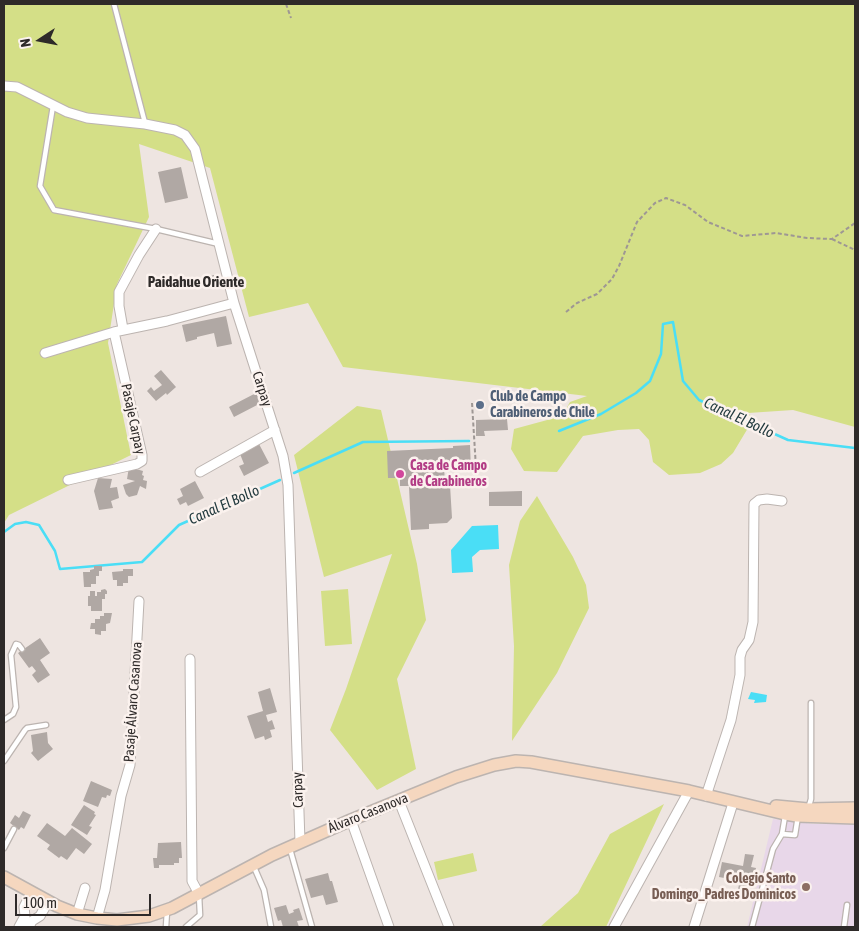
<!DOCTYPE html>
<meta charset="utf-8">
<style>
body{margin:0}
#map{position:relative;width:859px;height:931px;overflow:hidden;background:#eee5e1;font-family:"Asap Condensed",sans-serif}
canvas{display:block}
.frame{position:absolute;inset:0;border:5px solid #2e2a29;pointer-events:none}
.north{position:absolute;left:15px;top:15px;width:50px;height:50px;-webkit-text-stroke:4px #fbf2ee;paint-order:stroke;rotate:259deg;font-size:14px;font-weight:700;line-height:20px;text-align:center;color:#2e2a29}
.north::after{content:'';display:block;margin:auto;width:18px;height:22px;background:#2e2a29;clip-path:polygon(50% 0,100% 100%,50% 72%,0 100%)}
.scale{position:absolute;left:15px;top:894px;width:136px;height:22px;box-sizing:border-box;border:2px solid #2e2a29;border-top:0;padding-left:6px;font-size:15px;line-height:18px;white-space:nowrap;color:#2e2a29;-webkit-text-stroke:4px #fbf2ee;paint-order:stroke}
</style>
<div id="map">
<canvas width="859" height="931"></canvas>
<div class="frame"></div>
<div class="north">N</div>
<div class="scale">100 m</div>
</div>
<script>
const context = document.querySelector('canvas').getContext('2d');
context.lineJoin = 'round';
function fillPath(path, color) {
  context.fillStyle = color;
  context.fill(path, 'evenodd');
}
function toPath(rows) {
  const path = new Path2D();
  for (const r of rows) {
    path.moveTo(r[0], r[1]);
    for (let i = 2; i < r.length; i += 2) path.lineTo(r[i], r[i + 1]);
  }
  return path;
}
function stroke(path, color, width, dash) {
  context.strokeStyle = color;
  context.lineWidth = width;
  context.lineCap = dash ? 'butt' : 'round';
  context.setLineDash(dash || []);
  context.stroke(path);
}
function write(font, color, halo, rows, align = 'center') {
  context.font = font + ' "Asap Condensed",sans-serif';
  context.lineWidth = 5;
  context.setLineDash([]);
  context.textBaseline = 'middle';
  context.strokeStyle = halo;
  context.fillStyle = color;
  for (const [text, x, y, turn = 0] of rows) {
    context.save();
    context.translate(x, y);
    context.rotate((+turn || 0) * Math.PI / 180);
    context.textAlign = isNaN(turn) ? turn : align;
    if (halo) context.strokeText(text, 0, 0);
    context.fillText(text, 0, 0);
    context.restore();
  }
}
fillPath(toPath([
 [773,819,815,824,855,824,855,927,747,927]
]), '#e8d7e9');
fillPath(toPath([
 [4,4,855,4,855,427,793,410,748,413,754,418,733,453,721,464,700,473,669,475,653,462,649,440,639,429,618,430,583,436,557,472,524,471,511,449,514,429,562,416,570,402,587,396,343,367,308,303,249,317,210,168,139,144,149,217,117,284,108,343,131,455,9,515,4,523],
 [357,406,381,410,417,564,426,620,397,679,416,769,377,790,330,730,346,689,392,554,324,577,294,455],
 [537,496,573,557,586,585,589,608,557,673,512,741,514,646,509,565,520,521],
 [348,589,352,644,325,646,321,591],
 [664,804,606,927,540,927,578,893,610,834],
 [473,853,477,871,438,880,434,862]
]), '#d4df87');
fillPath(toPath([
 [498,525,499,549,480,550,472,557,473,572,452,573,451,550,472,526],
 [751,692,767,695,766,702,754,703,755,700,748,699]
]), '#4adef6');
stroke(toPath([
 [559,431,601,414,636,393,650,381,661,354,663,324,673,322,683,381,699,400,788,440,855,448],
 [294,473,363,442,469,441],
 [4,532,15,524,26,522,39,525,55,551,60,569,142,562,179,525,280,480]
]), '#4adef6', 2.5);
fillPath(toPath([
 [181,167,188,198,165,203,158,172],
 [214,275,216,285,204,288,201,278],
 [226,316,232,344,217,347,214,333,197,337,197,339,186,342,182,325],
 [161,370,176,387,167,395,166,393,156,401,147,391,151,387,154,391,162,385,154,376],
 [256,393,261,403,234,417,229,407],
 [507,419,508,430,484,431,485,436,476,436,476,420],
 [259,444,269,463,244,476,239,466,244,464,240,454],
 [470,445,471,470,455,470,455,464,444,465,445,485,450,485,452,518,447,523,429,524,429,529,411,530,409,486,400,486,400,478,388,478,387,451,453,448,453,446],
 [129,467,143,471,142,475,144,476,143,480,147,481,146,489,140,486,137,495,129,497,126,494,123,485,135,481,127,479],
 [98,478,112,479,110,488,117,487,119,498,111,501,113,508,99,510,94,491],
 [195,481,204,498,188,506,186,502,180,505,177,499,183,496,180,489],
 [522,491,522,506,489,506,489,492],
 [94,566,102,566,102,571,99,571,99,576,96,576,96,584,91,584,91,587,84,587,83,572,90,572,90,570,94,569],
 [123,569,133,569,133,576,128,576,128,583,123,583,123,586,117,586,117,580,113,580,112,572,123,571],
 [105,589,107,591,107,594,105,594,105,599,102,599,102,611,91,611,91,606,88,606,88,596,90,596,90,591,95,591,95,596,97,596,97,592,101,592,101,590],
 [104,613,112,613,110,623,106,624,106,631,101,631,101,635,95,634,95,629,90,629,91,623,95,623,95,619,100,619,100,616,104,616],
 [40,638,50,653,40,660,50,675,38,683,32,675,36,671,32,666,29,668,18,653],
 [270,688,277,712,266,715,268,722,272,720,275,729,270,730,272,737,265,740,264,736,255,739,247,716,263,711,258,692],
 [47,732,48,743,53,749,38,761,31,753,33,751,31,735],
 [91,781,112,790,110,796,107,795,106,798,102,797,98,807,83,801],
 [84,805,95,812,94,814,96,815,89,826,92,827,87,835,71,825],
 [23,811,31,815,24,829,21,827,19,830,10,823,15,815,19,818],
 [47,823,65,836,72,828,92,844,84,854,76,848,67,860,61,856,59,858,47,849,50,845,37,836],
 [181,842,182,858,179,858,179,863,174,863,174,865,159,865,159,868,154,868,153,858,157,858,158,843],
 [745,854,754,855,751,867,756,868,753,884,748,883,747,890,738,889,740,881,719,877,722,862,743,866],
 [328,873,330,881,332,881,338,902,326,905,323,895,311,898,305,879],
 [286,905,289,914,294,912,293,910,299,908,303,920,297,921,299,927,283,927,281,920,278,921,274,908]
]), '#b0a8a4');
const lane = toPath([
 [114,4,145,123],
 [53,106,40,186,54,210,156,229,219,244],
 [4,720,13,714,16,707,11,655,16,644,19,645,22,649],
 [4,761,25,730,27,728,46,725],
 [808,809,811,799,811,703],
 [782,834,785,816],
 [4,848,14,829],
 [290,849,312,927],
 [254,867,264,890,271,927],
 [166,927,167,911],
 [186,927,200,915,199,895],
 [752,927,773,849,782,834,795,835,798,816],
 [844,927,847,905]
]);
const street = toPath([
 [4,86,17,87,67,112,87,118,145,124,175,130,185,135,195,149,234,303,283,456,288,485,300,842],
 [123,329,119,306,119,292,139,255,156,229],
 [45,353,114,332],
 [200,472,275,430],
 [68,480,137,464,142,461,142,455,114,332,167,321,234,303],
 [190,659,192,875,192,881,199,894],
 [706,796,731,720,740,675,740,657,742,650,749,640,753,622,754,504,759,500,767,499,782,501],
 [399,801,449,927],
 [351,820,389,927],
 [77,914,85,888],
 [97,918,105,890,121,796,130,765,139,601],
 [19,927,25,916,24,907,31,893],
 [29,927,32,921,40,916,48,902],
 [614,927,689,791],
 [694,927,733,803]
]);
const secondary = toPath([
 [776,806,808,809,855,808],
 [4,877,57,906,77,914,97,918,117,920,149,916,172,908,272,855,351,820,456,777,494,765,516,761,531,762,689,791,785,814,797,816,855,818]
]);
stroke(lane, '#bcb4b0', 7);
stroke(street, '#bcb4b0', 11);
stroke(secondary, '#bcb4b0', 14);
stroke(toPath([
 [286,4,291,18],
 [832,239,855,250],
 [566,312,577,303,597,294,612,279,619,266,637,222,655,203,666,198,685,205,708,222,742,236,776,233,807,238,832,239,855,223],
 [472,403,476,468]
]), '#9e9794', 2, [4, 2.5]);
stroke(lane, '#fff', 4.5);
stroke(street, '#fff', 9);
stroke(secondary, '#f5d7bf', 11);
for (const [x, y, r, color] of [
 [480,405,5,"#5c6f8a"],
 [400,474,5,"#d1479c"],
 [806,887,5,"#8d6e63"]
]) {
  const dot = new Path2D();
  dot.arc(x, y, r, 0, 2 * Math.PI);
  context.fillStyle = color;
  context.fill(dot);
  stroke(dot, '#fbf2ee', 2);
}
write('14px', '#2e2a29', '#fbf2ee', [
 ["Carpay",262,389,72],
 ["Pasaje Carpay",133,419,78],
 ["Pasaje Álvaro Casanova",133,702,-86],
 ["Carpay",298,790,-92],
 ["Álvaro Casanova",368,813,-22]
]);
write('bold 14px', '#4e5e75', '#fbf2ee', [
 ["Club de Campo",490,397],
 ["Carabineros de Chile",490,413]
], 'left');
write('bold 14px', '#b23c85', '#fbf2ee', [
 ["Casa de Campo",410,466],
 ["de Carabineros",410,482]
], 'left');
write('bold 14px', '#785e54', '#fbf2ee', [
 ["Colegio Santo",796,879],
 ["Domingo_Padres Dominicos",796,895]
], 'right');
write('bold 15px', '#2e2a29', '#fbf2ee', [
 ["Paidahue Oriente",196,282]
]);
write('italic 15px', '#233b3f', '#fbf2ee', [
 ["Canal El Bollo",739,418,25],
 ["Canal El Bollo",224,505,-24]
]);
</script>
